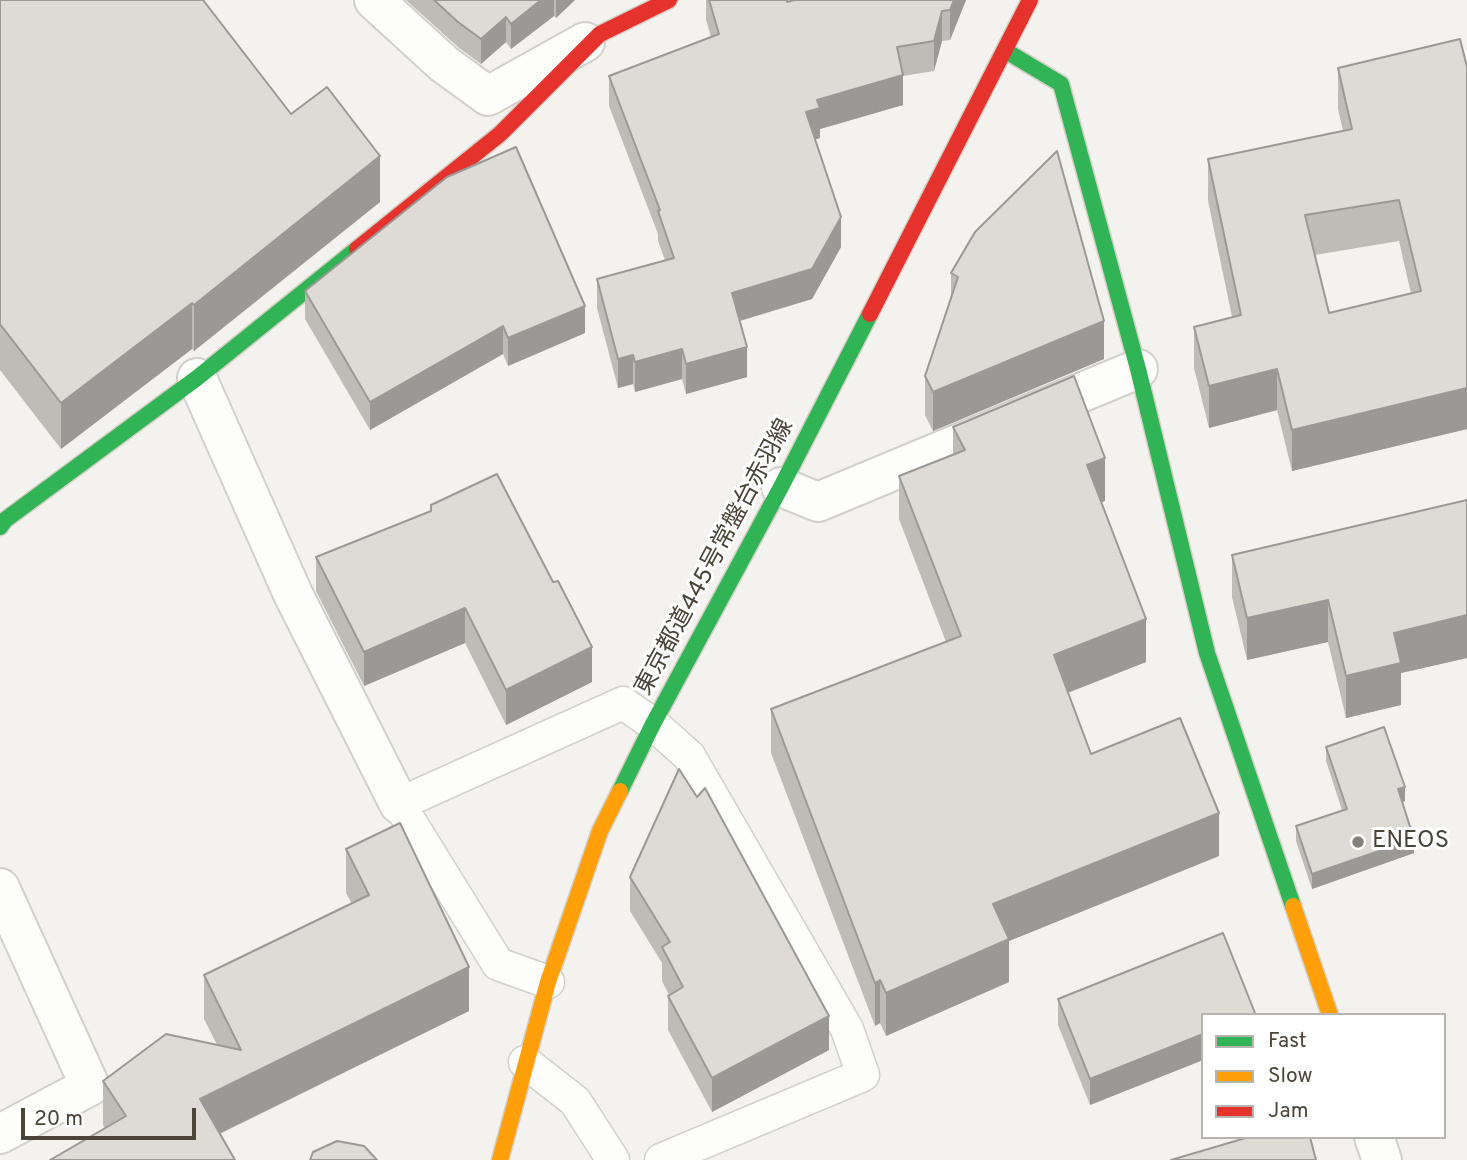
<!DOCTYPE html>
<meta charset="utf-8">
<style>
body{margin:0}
#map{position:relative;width:1467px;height:1160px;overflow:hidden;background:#f4f2ee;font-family:Overpass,sans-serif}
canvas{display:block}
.legend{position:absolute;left:1201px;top:1013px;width:245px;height:126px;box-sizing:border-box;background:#fff;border:2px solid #b7b4b0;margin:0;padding:9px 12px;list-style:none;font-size:21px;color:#4b4439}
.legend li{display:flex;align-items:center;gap:14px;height:35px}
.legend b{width:35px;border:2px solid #b7b4b0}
.scale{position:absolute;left:21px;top:1108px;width:175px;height:32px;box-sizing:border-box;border:4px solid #4b4439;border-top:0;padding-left:9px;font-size:21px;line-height:24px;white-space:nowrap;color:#4b4439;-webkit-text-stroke:5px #fff;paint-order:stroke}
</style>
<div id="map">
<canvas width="1467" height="1160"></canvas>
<ul class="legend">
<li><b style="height:9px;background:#30b455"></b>Fast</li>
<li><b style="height:9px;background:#ff9f0a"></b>Slow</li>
<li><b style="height:9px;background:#e5322d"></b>Jam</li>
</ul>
<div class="scale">20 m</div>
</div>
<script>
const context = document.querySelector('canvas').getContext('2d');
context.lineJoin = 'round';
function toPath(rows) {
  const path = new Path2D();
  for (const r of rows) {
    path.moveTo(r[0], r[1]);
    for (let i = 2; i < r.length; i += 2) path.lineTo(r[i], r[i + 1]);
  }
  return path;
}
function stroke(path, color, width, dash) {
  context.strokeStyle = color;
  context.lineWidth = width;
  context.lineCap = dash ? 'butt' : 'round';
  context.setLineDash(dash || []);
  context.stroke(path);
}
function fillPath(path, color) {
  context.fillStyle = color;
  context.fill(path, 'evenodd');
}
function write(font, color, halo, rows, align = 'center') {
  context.font = font + ' Overpass,"Noto Sans JP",sans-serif';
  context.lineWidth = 6;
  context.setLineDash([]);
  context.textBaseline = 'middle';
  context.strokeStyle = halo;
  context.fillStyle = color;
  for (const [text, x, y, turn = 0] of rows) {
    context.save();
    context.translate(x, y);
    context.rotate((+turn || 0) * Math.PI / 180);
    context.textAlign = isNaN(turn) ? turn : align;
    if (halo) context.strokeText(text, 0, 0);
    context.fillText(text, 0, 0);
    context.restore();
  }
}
const lane = toPath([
 [548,982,498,964,399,804,623,703,653,724,689,756,847,1029,863,1075,661,1160],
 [525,1062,575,1101,613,1160]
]);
const street = toPath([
 [374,0,444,64,488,96,585,42],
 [197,378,293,594,399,804],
 [781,487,818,502,1138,369],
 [0,888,90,1086,0,1134],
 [1374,1137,1382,1160]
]);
const fast = toPath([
 [1006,51,1061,84,1138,369,1207,653,1293,906],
 [0,527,5,520,197,378,357,249],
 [620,791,653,724,781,487,870,314]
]);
const slow = toPath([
 [1293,906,1330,1015],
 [500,1160,548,982,600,831,620,791]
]);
const jam = toPath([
 [357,249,500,134,600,34,669,0],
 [870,314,1030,0]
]);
stroke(lane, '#d2d0cb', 35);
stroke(street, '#d2d0cb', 42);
stroke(fast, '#d3cfc5', 19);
stroke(slow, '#d3cfc5', 19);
stroke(jam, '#d3cfc5', 19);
stroke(lane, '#fdfdfc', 32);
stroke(street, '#fdfdfc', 38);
stroke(fast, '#30b455', 16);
stroke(slow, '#ff9f0a', 16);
stroke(jam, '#e5322d', 16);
fillPath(toPath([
 [0,0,291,114,380,202,194,351,192,349,61,449,0,370],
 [406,0,575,0,556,18,554,16,511,49,506,42,481,64,458,47],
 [706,0,787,0,787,2,794,0,966,0,950,40,942,41,934,71,903,76,903,105,820,129,820,138,815,139,841,247,812,299,740,321,747,377,686,394,682,379,635,392,633,384,618,388,597,308,597,279,665,260,658,241,658,234,609,106,609,76,711,37,706,20],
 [1467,67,1467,429,1292,471,1277,410,1209,428,1194,368,1194,327,1232,317,1208,201,1208,159,1343,131,1338,109,1338,68],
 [1399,241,1411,294,1329,313,1315,255],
 [951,273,1104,359,933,431,925,415,925,376,951,299],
 [305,291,585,333,508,366,503,354,370,430,305,319],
 [953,427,1105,501,1101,503,1146,662,1068,693,1091,754,1219,856,1009,941,1009,982,886,1036,880,1023,875,1026,771,753,771,709,946,642,899,519,899,476,953,455],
 [1467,500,1467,658,1401,673,1401,705,1346,718,1328,642,1247,660,1232,597,1232,555],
 [431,511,592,682,506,725,465,643,364,686,316,591,316,557],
 [1326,747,1405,801,1402,802,1414,853,1312,889,1296,841,1296,826,1342,810,1326,761],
 [346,849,469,1011,220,1134,105,1128,103,1125,103,1081,217,1045,204,1019,204,975,352,904,346,893],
 [630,877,829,1050,712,1112,668,1030,668,996,669,995,662,981,662,963,630,911],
 [1058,999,1255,1015,1203,1015,1203,1060,1090,1105,1058,1025]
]), '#bfbcb8');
fillPath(toPath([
 [541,0,554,0,554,16,511,49,511,24],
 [556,0,575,0,556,18],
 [954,0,966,0,950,40,950,10],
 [942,11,942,41,934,71,934,41],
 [506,17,506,42,481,64,481,39],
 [903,75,903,105,820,129,820,138,806,142,806,112,817,100],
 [380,156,380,202,194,351,194,305],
 [841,217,841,247,812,299,732,323,732,293],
 [192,303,192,349,61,449,61,403],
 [585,306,585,333,508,366,508,338],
 [1104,321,1104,359,933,431,933,392],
 [503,326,503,354,370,430,370,402],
 [747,347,747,377,686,394,686,364],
 [682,349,682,379,635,392,635,362],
 [633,355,633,384,618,388,618,359],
 [1277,369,1277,410,1209,428,1209,386],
 [1467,388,1467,429,1292,471,1292,430],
 [1105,458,1105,501,1087,508,1087,465],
 [1328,600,1328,642,1247,660,1247,618],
 [465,608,465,643,364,686,364,652],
 [1467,615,1467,658,1401,673,1401,705,1346,718,1346,676,1394,633],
 [1146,619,1146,662,1054,698,1054,655],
 [592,647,592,682,506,725,506,690],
 [1405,787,1405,801,1398,804,1398,789],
 [1219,813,1219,856,1009,941,1009,982,886,1036,886,993,993,904],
 [1414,839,1414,853,1312,889,1312,874],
 [469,967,469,1011,200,1143,200,1099],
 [880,980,880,1023,875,1026,875,983],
 [829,1016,829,1050,712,1112,712,1078],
 [1203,1034,1203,1060,1090,1105,1090,1079]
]), '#9b9996');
const building = toPath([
 [0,0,203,0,291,114,327,87,380,156,194,305,192,303,61,403,0,324,0,0],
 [434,0,541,0,511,24,506,17,481,39,458,22,434,0],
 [709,0,787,0,787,2,794,0,954,0,950,10,942,11,934,41,897,47,903,75,817,100,820,108,806,112,841,217,812,269,732,293,747,347,686,364,682,349,635,362,633,355,618,359,597,279,674,258,658,211,660,210,609,76,719,34,709,0],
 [1460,39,1467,67,1467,388,1292,430,1277,369,1209,386,1194,327,1241,315,1208,159,1352,129,1338,68,1460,39],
 [1399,200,1421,291,1329,313,1305,215,1399,200],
 [516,147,585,306,508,338,503,326,370,402,305,291,447,177,516,147],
 [1057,151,1104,321,933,392,925,376,958,277,951,273,975,232,1057,151],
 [1074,376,1105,458,1087,465,1146,619,1054,655,1091,754,1180,718,1219,813,993,904,1009,939,886,993,880,980,875,983,771,709,961,636,899,476,965,450,953,427,1074,376],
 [497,474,553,582,558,581,592,647,506,690,465,608,364,652,316,557,431,511,431,505,497,474],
 [1467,500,1467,615,1394,633,1401,663,1346,676,1328,600,1247,618,1232,555,1467,500],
 [1384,727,1405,787,1398,789,1414,839,1312,874,1296,826,1347,809,1326,747,1384,727],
 [679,769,697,797,705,788,829,1016,712,1078,668,996,683,987,662,947,670,942,630,877,679,769],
 [400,823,469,967,200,1099,235,1160,50,1160,126,1116,103,1081,166,1034,241,1050,204,975,369,895,346,849,400,823],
 [1223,933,1255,1013,1250,1015,1203,1015,1203,1034,1090,1079,1058,999,1223,933],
 [1249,1137,1310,1137,1316,1160,1171,1160,1249,1137],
 [337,1141,364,1146,377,1160,310,1160,313,1152,337,1141]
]);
fillPath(building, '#dedbd6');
stroke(building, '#9b9996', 2);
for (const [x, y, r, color] of [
 [1358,842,7,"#868178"]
]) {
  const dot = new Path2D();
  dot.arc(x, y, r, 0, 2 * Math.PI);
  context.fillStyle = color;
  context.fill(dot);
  stroke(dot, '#fff', 2.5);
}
write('24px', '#4b4439', '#fff', [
 ["東京都道445号常盤台赤羽線",716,558,-62]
]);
write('24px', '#4b4439', '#fff', [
 ["ENEOS",1372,842]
], 'left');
</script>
